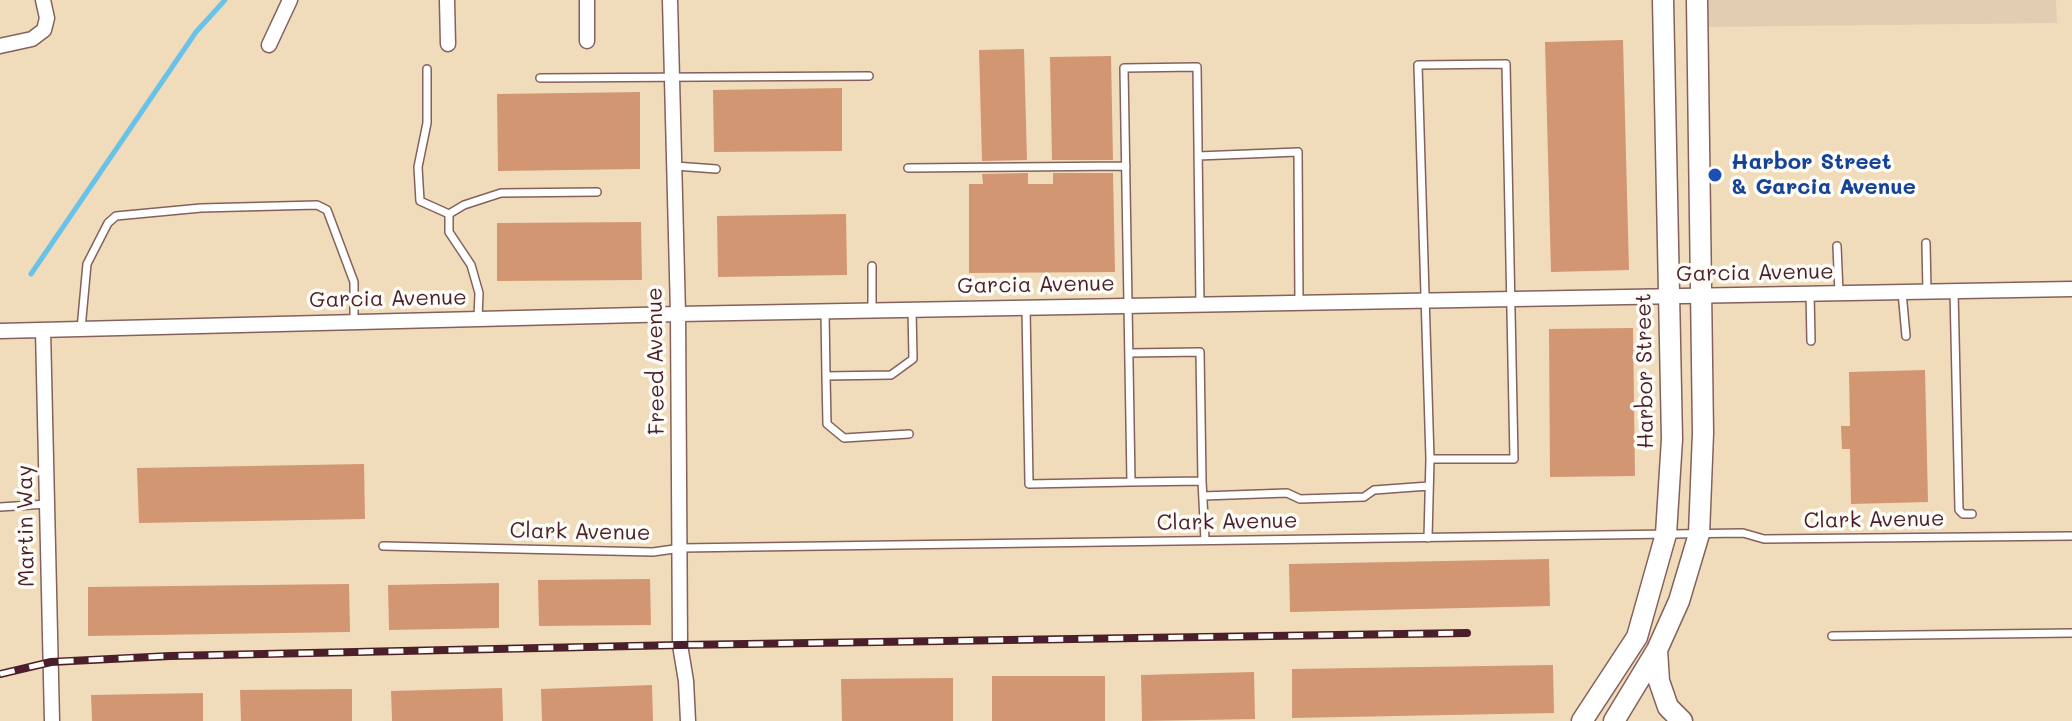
<!DOCTYPE html>
<style>
body{margin:0}
canvas{display:block;background:#f0dcba}
</style>
<canvas width="2072" height="721"></canvas>
<script>
const context = document.querySelector('canvas').getContext('2d');
context.lineJoin = 'round';
function fillPath(path, color) {
  context.fillStyle = color;
  context.fill(path, 'evenodd');
}
function toPath(rows) {
  const path = new Path2D();
  for (const r of rows) {
    path.moveTo(r[0], r[1]);
    for (let i = 2; i < r.length; i += 2) path.lineTo(r[i], r[i + 1]);
  }
  return path;
}
function stroke(path, color, width, dash) {
  context.strokeStyle = color;
  context.lineWidth = width;
  context.lineCap = dash ? 'butt' : 'round';
  context.setLineDash(dash || []);
  context.stroke(path);
}
function write(font, color, halo, rows, align = 'center') {
  context.font = font + ' Mali,sans-serif';
  context.lineWidth = 7;
  context.setLineDash([]);
  context.textBaseline = 'middle';
  context.strokeStyle = halo;
  context.fillStyle = color;
  for (const [text, x, y, turn = 0] of rows) {
    context.save();
    context.translate(x, y);
    context.rotate((+turn || 0) * Math.PI / 180);
    context.textAlign = isNaN(turn) ? turn : align;
    if (halo) context.strokeText(text, 0, 0);
    context.fillText(text, 0, 0);
    context.restore();
  }
}
fillPath(toPath([
 [1705,0,2056,0,2057,23,1705,27]
]), '#e1cdb1');
stroke(toPath([
 [31,274,196,32,225,0]
]), '#69c2e7', 5);
fillPath(toPath([
 [1623,40,1629,270,1551,272,1545,42],
 [1024,49,1027,160,982,161,979,50],
 [1111,56,1113,160,1052,160,1050,57],
 [842,88,842,151,714,152,713,90],
 [640,92,640,169,498,171,497,94],
 [1028,173,1028,184,1053,184,1053,173,1113,173,1115,272,969,273,969,184,983,184,982,174],
 [846,214,847,275,718,277,717,216],
 [641,222,642,280,497,281,497,223],
 [1633,328,1635,476,1550,477,1549,329],
 [1925,370,1928,502,1851,504,1850,449,1842,449,1841,426,1850,426,1849,372],
 [364,464,365,519,139,523,137,468],
 [1549,559,1550,606,1290,612,1289,564],
 [650,579,651,625,539,626,538,580],
 [499,583,499,628,389,630,388,585],
 [349,584,350,632,88,636,88,587],
 [1553,665,1554,713,1292,718,1292,669],
 [1254,672,1255,719,1142,721,1141,675],
 [992,676,1105,676,1105,721,992,721],
 [953,678,953,721,842,721,841,679],
 [652,685,653,721,542,721,541,689],
 [502,688,503,721,392,721,391,691],
 [352,689,352,721,241,721,240,690],
 [203,693,203,721,92,721,91,695]
]), '#d39672');
const lane = toPath([
 [427,69,427,123,418,167,420,201,449,214],
 [540,78,869,76],
 [1198,156,1298,152,1299,303],
 [675,166,716,169],
 [908,168,1126,166],
 [1926,243,1927,291],
 [1837,246,1839,293],
 [872,266,872,311],
 [1954,291,1959,510,1963,514,1972,514],
 [1902,292,1906,336],
 [1810,293,1811,341],
 [1026,308,1029,484,1131,482],
 [825,312,826,376,891,375,913,359,912,309],
 [478,319,479,293,471,265,449,232,449,214,464,205,501,193,597,192],
 [81,329,87,264,108,223,116,216,201,208,317,205,327,210,354,282,354,322],
 [1129,353,1200,352,1202,481,1131,482,1124,68,1197,67,1200,305],
 [826,376,827,424,844,438,909,434],
 [1202,481,1205,540],
 [1203,496,1287,493,1300,499,1364,497,1374,490,1429,486],
 [0,507,47,504],
 [1428,538,1430,459,1418,65,1506,64,1514,459,1430,459],
 [383,546,653,552,681,548,1743,533,1764,539,2072,536],
 [1832,636,2072,633]
]);
const street = toPath([
 [447,0,448,44],
 [587,0,587,41],
 [670,0,678,314,680,645,686,681,688,721],
 [269,45,290,0],
 [0,46,32,39,44,30,47,18,43,0],
 [43,330,52,721],
 [0,331,678,314,2072,289]
]);
const secondary = toPath([
 [1657,650,1659,681,1668,707,1682,721],
 [1582,721,1637,637,1666,534,1672,439,1663,0],
 [1614,721,1657,650,1679,601,1699,534,1703,433,1697,0]
]);
stroke(lane, '#84615d', 10);
stroke(street, '#84615d', 17);
stroke(secondary, '#84615d', 23);
stroke(lane, '#fff', 7);
stroke(street, '#fff', 14);
stroke(secondary, '#fff', 20);
const rail = toPath([
 [0,674,51,662,170,656,680,645,1467,633]
]);
stroke(rail, '#4a1f2b', 8);
stroke(rail, '#fdfcf7', 5, [15]);
for (const [x, y, r, color] of [
 [1715,175,8,"#1a4fb4"]
]) {
  const dot = new Path2D();
  dot.arc(x, y, r, 0, 2 * Math.PI);
  context.fillStyle = color;
  context.fill(dot);
  stroke(dot, '#fdfcf7', 3);
}
write('bold 22px', '#164399', '#fdfcf7', [
 ["Harbor Street",1731,162],
 ["& Garcia Avenue",1731,187]
], 'left');
write('22px', '#4a1f2b', '#fdfcf7', [
 ["Garcia Avenue",1755,273,-1],
 ["Garcia Avenue",1036,285,-1],
 ["Garcia Avenue",388,299,-1],
 ["Freed Avenue",656,361,-91],
 ["Harbor Street",1645,371,-91],
 ["Clark Avenue",1874,520,-1],
 ["Clark Avenue",1227,522,-1],
 ["Martin Way",26,526,-91],
 ["Clark Avenue",580,532,1]
]);
</script>
